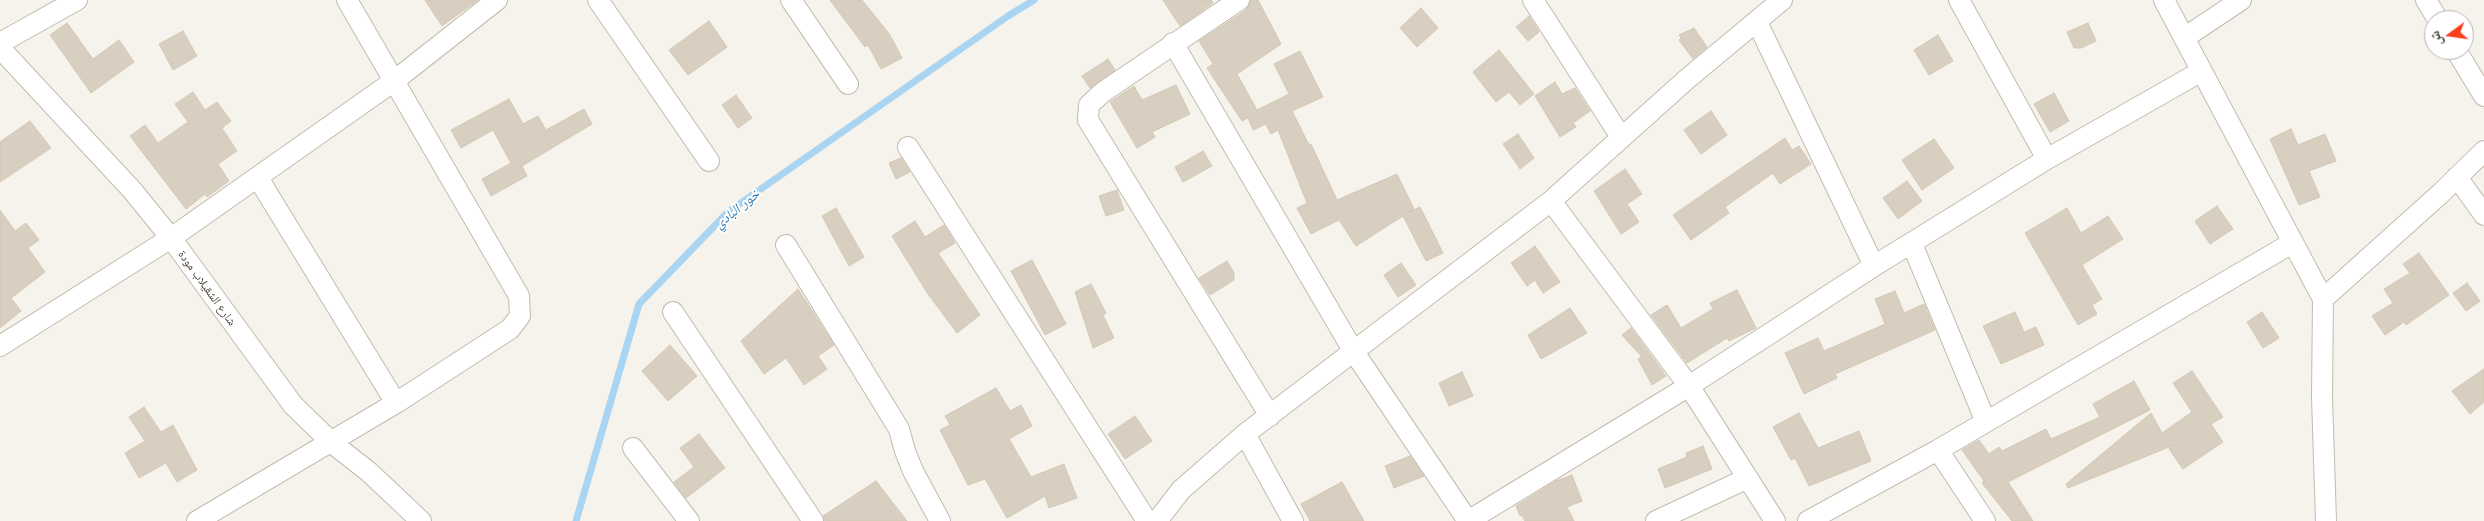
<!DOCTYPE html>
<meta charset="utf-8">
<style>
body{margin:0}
#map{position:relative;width:2484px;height:521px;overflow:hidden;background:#f6f3ec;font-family:Inter,"Noto Naskh Arabic",sans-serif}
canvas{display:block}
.north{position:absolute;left:2424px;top:10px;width:50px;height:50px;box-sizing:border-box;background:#fff;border:1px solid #b7b4b0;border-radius:50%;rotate:256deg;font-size:14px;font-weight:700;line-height:20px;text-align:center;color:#4b4439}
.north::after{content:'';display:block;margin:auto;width:18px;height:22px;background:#fc3f1d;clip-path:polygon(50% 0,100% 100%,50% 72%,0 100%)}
</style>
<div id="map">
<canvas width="2484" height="521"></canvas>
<div class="north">ش</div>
</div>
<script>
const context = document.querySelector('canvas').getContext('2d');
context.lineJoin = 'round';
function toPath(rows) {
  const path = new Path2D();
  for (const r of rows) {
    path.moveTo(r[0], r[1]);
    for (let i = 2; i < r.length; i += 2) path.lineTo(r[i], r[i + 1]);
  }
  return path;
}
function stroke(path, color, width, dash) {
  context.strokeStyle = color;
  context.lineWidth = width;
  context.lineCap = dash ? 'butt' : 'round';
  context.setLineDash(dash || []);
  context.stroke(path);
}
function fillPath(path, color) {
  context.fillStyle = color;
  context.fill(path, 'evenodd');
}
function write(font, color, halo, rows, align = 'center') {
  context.font = font + ' Inter,"Noto Naskh Arabic",sans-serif';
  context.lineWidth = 4;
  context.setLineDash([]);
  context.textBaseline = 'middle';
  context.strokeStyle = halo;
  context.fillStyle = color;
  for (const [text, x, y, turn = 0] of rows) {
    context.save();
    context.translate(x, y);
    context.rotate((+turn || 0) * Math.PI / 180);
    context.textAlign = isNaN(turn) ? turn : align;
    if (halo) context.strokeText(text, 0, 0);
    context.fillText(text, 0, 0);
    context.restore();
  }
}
stroke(toPath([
 [576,521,639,304,728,212,1008,16,1034,0]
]), '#a9d4f2', 7);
const building = toPath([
 [425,0,478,0,442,26,425,0],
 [830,0,862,0,890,35,902,58,881,69,868,45,865,47,830,0],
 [1163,0,1211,0,1213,3,1180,26,1163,0],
 [1251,0,1258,0,1281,44,1237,74,1257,110,1289,94,1274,64,1300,51,1323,97,1292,111,1309,145,1311,144,1337,200,1397,174,1414,209,1405,214,1420,207,1443,253,1426,261,1403,216,1356,246,1339,220,1311,234,1297,208,1307,203,1278,130,1271,134,1266,124,1253,130,1248,118,1242,121,1207,68,1213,64,1199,41,1246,10,1251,0],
 [1421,8,1438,28,1417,47,1400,28,1421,8],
 [1529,16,1539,32,1528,41,1516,27,1529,16],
 [709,21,727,47,688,75,669,50,709,21],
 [67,23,93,59,119,40,134,62,91,93,50,35,67,23],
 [2088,23,2096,41,2081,48,2074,48,2067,32,2088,23],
 [1694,28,1707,47,1693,59,1679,40,1681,38,1679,35,1694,28],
 [183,31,197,56,173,70,159,44,183,31],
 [1938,35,1953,61,1929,75,1914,50,1938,35],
 [1499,50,1534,94,1520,105,1509,92,1496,102,1473,72,1499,50],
 [1108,59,1115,70,1090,88,1082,76,1108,59],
 [1555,82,1562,94,1575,88,1590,111,1573,123,1576,127,1560,137,1535,96,1555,82],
 [1176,85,1190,114,1152,132,1155,137,1137,148,1110,102,1134,86,1142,100,1176,85],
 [193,92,205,110,217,102,231,121,222,128,237,151,218,164,229,181,207,197,205,194,186,209,130,136,145,125,158,143,188,122,175,104,193,92],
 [2054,93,2069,121,2050,132,2034,104,2054,93],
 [736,95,752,118,738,128,722,105,736,95],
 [509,99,523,124,538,116,546,130,584,109,592,124,522,166,527,176,491,196,482,179,511,163,493,130,461,148,451,130,509,99],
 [1711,111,1727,135,1701,154,1684,130,1711,111],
 [30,121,51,148,0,182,0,142,30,121],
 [2291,129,2298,145,2325,134,2336,161,2309,171,2320,197,2299,205,2270,139,2291,129],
 [1518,134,1534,158,1520,169,1503,144,1518,134],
 [1785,138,1792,150,1799,146,1811,164,1780,184,1773,173,1725,207,1729,213,1691,240,1673,215,1785,138],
 [1934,139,1954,168,1922,190,1902,160,1934,139],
 [1203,151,1212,166,1183,182,1175,167,1203,151],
 [901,158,910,172,896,179,889,163,901,158],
 [1625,169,1642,194,1627,204,1639,222,1621,234,1594,191,1625,169],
 [1907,181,1922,201,1898,219,1883,198,1907,181],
 [1117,190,1124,210,1106,216,1099,196,1117,190],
 [2217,206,2233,229,2210,244,2195,221,2217,206],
 [836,208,864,257,849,266,822,216,836,208],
 [2067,208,2081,233,2108,216,2123,239,2082,265,2102,299,2092,305,2097,314,2078,325,2025,233,2067,208],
 [0,210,15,231,26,223,39,240,28,248,45,272,11,298,21,311,0,328,0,210],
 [915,221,925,237,944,225,955,243,938,253,980,315,957,333,928,294,892,236,915,221],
 [1535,246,1560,282,1543,293,1535,280,1527,286,1511,263,1535,246],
 [2419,253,2449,295,2406,325,2404,322,2385,335,2372,316,2393,303,2384,289,2410,273,2403,264,2419,253],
 [1032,260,1066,324,1045,335,1011,271,1032,260],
 [1227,261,1234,273,1234,280,1210,295,1199,278,1227,261],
 [1401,263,1416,285,1398,297,1384,275,1401,263],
 [2467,283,2480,301,2466,311,2453,293,2467,283],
 [1091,284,1106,313,1103,315,1114,338,1093,348,1075,292,1091,284],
 [798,289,834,345,818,356,827,369,804,385,786,358,764,374,741,341,798,289],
 [1737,290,1756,328,1729,341,1727,338,1687,363,1651,315,1667,305,1681,328,1713,309,1710,303,1737,290],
 [1895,291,1904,313,1924,304,1935,330,1835,374,1837,378,1804,394,1785,353,1818,338,1824,351,1885,324,1875,299,1895,291],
 [1570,308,1587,333,1541,359,1528,335,1570,308],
 [2015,312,2024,332,2036,327,2044,345,2001,364,1983,326,2015,312],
 [2262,312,2279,338,2263,348,2247,322,2262,312],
 [1631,328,1666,376,1652,385,1638,359,1642,357,1622,335,1631,328],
 [670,345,697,376,668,401,642,371,670,345],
 [2484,369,2484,402,2470,414,2452,391,2484,369],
 [2192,371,2223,417,2211,424,2223,442,2183,469,2169,449,2174,445,2068,488,2066,484,2151,413,2162,433,2192,412,2173,383,2192,371],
 [1462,372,1473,396,1449,406,1439,383,1462,372],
 [2134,381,2150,410,2008,482,2033,521,2012,521,1982,483,1984,481,1962,450,1979,440,1989,454,1999,447,2002,451,2046,429,2051,439,2100,417,2093,404,2134,381],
 [996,388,1010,411,1021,405,1032,426,1009,439,1031,477,1064,464,1077,498,1049,508,1045,496,1007,518,985,479,968,485,940,430,950,425,945,416,996,388],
 [144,407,161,432,173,425,197,470,177,482,166,463,139,478,125,453,145,441,129,417,144,407],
 [1799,413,1818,448,1859,431,1871,461,1809,486,1795,458,1791,460,1773,427,1799,413],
 [1135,416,1152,441,1125,459,1108,434,1135,416],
 [699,434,725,468,686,498,674,482,694,467,680,448,699,434],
 [1703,446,1712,469,1665,488,1658,469,1687,457,1686,453,1703,446],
 [1410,456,1424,476,1394,488,1385,466,1410,456],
 [1572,475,1582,501,1567,507,1574,521,1525,521,1522,515,1520,516,1516,506,1556,481,1572,475],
 [876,481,907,521,825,521,823,516,876,481],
 [1342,482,1364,521,1310,521,1301,504,1342,482]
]);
fillPath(building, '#d8cfc1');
stroke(building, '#d3c7b4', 1);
const minor = toPath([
 [598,0,709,161],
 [791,0,848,84],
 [1239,0,1103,92,1089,105,1088,120,1270,416],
 [1533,0,1621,137],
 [1959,0,2047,159],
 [2164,0,2323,299,2322,397,2326,521],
 [2426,0,2438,20],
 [1757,22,1874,266],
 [2184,38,2241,0],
 [0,43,77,0],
 [1173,43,1354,352,1468,521,1689,386,1874,266,2047,159,2200,72],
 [0,48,132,190,171,238,293,405,332,443,369,472,421,521],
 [2456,50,2484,96],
 [908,147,1147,521],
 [2457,177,2484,215],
 [258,178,396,403],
 [1551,201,1689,386,1775,521],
 [1912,244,1986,422],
 [786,245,899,429,905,451,913,471,940,521],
 [2323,299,2440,194,2484,151],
 [673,312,813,521],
 [0,346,171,238,394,81,497,0],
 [1245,434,1293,521],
 [633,448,689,521],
 [1938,450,1985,521],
 [197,521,396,403,510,329,520,316,519,296,347,0],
 [1157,521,1181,490,1245,434,1551,201,1687,79,1782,0],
 [1656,521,1748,478],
 [1808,521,1938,450,2292,243]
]);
stroke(minor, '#c2bbae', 22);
stroke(minor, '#fff', 20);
write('12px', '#4b4439', '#fff', [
 ["شارع الشقيلاب مودة",207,288,54]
]);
write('italic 14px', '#2e7ab2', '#fff', [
 ["خور البادي",737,209,-39]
]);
</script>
